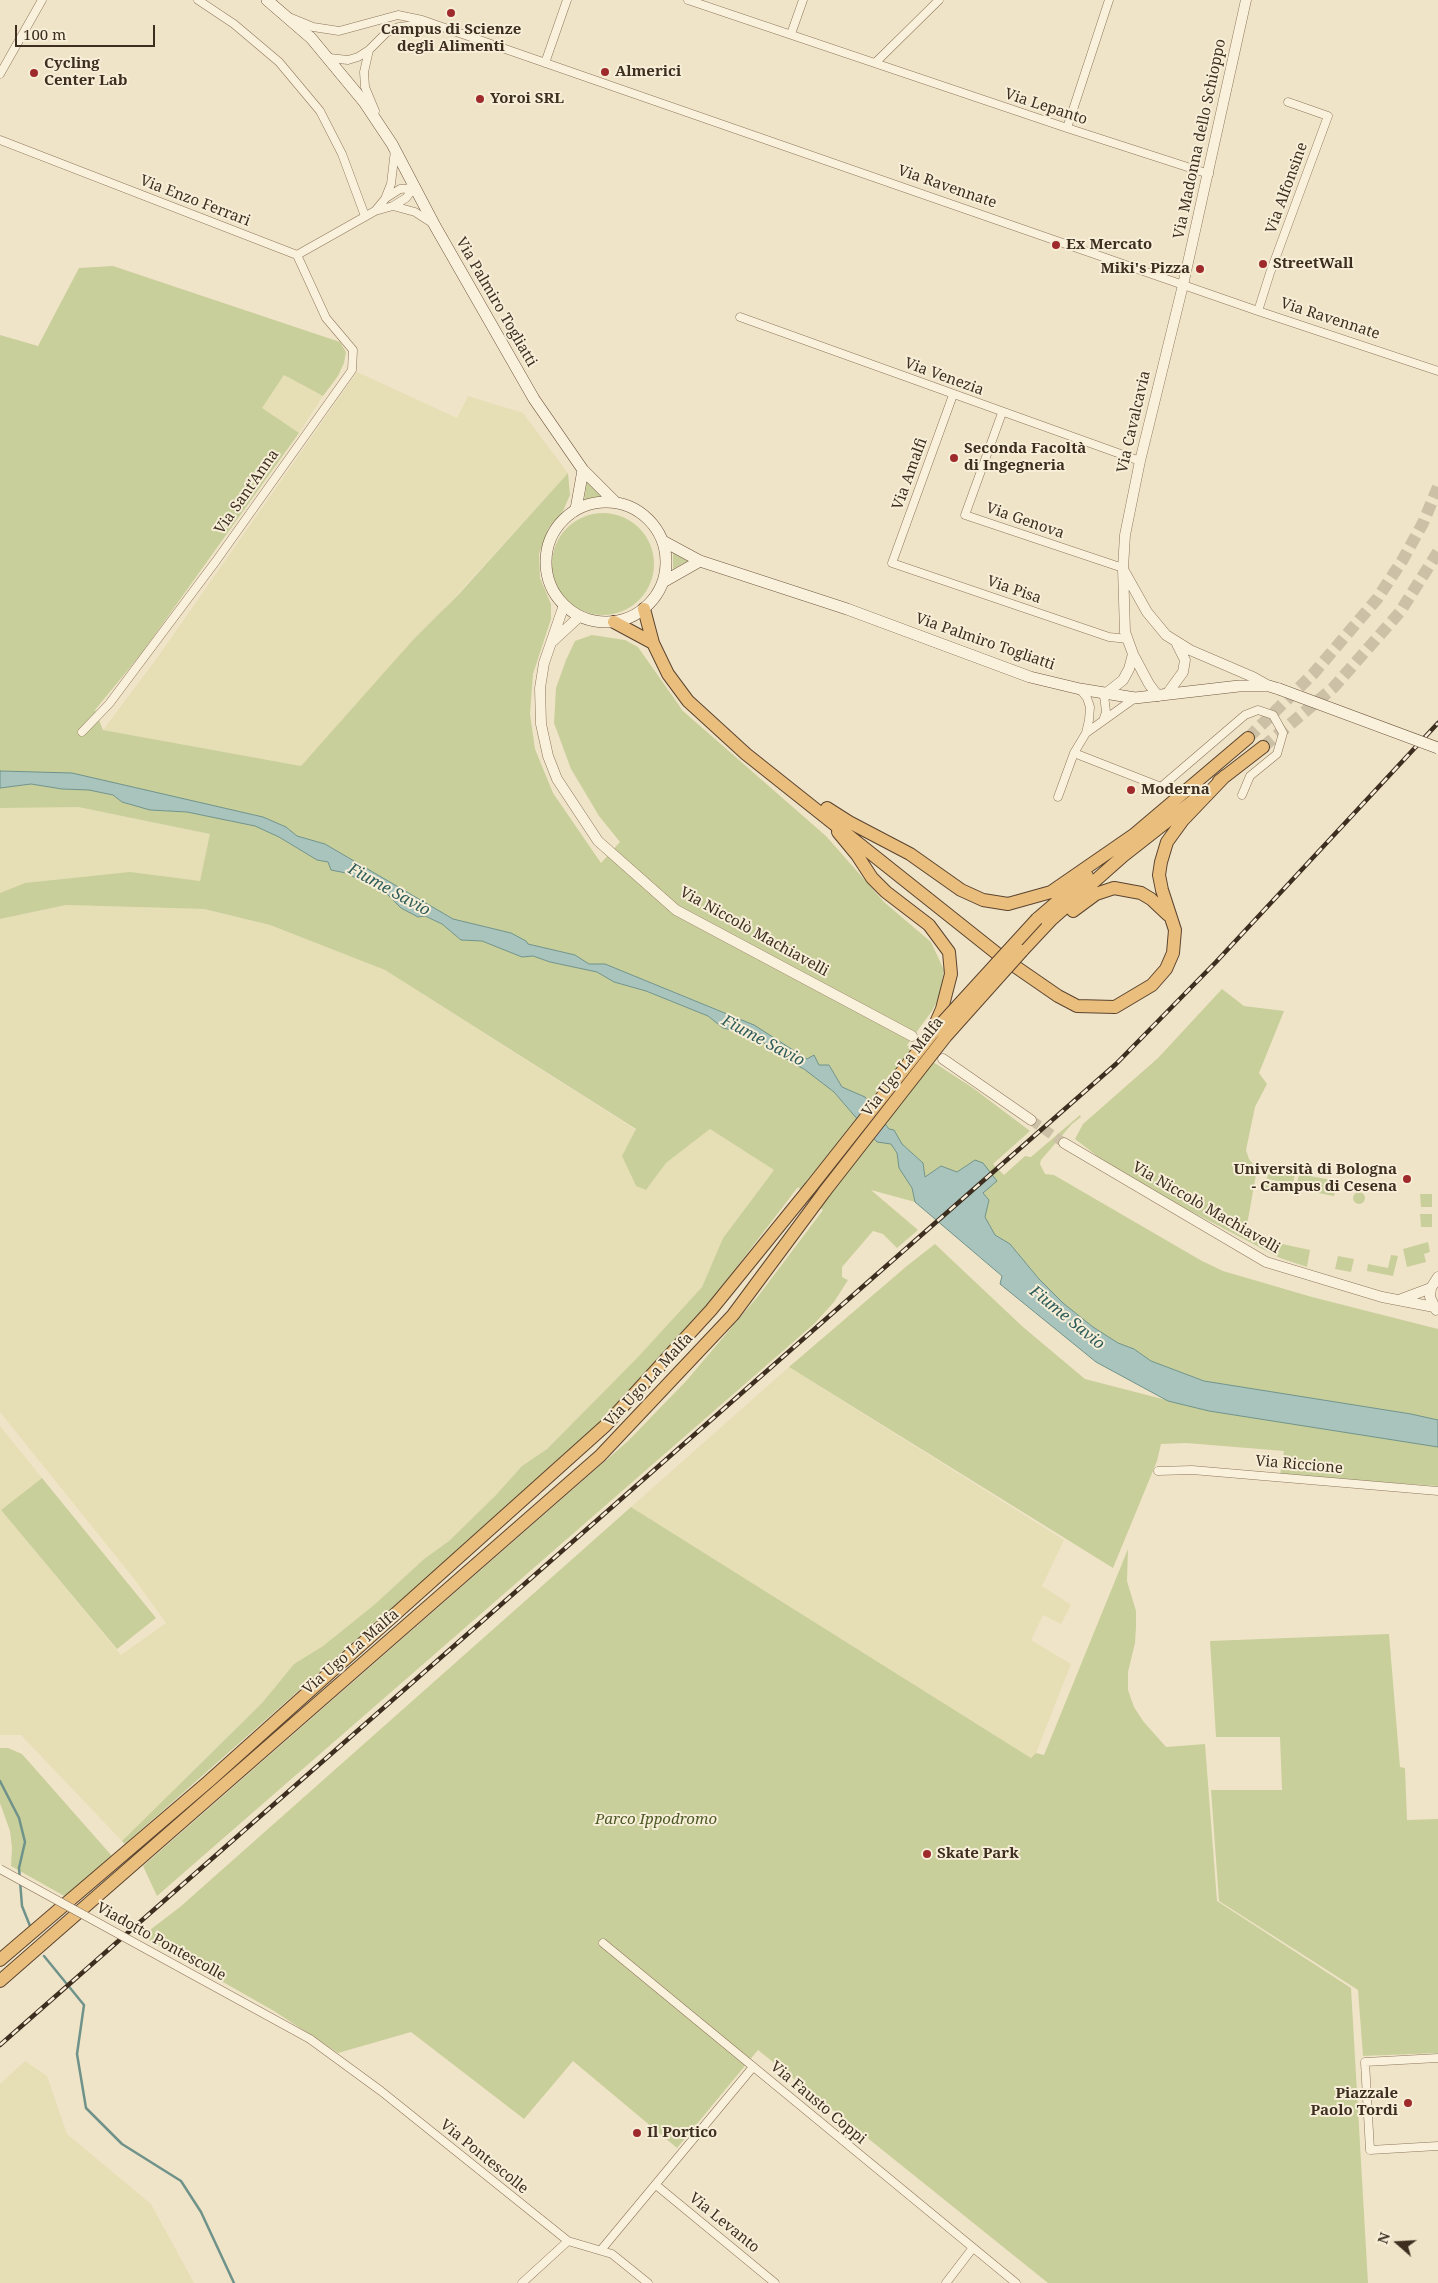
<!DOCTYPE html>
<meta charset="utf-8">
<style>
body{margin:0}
#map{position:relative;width:1438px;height:2283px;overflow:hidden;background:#f0e4c8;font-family:"Noto Serif",serif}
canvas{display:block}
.north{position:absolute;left:1373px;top:2218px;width:50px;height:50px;-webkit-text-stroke:4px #f7eed8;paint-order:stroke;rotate:289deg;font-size:14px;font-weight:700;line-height:20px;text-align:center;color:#3d2e20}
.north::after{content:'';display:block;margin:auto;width:18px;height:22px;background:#3d2e20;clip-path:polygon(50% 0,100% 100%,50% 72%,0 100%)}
.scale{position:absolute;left:15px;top:25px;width:140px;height:22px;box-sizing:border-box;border:2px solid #3d2e20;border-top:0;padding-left:6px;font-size:15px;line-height:18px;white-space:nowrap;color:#3d2e20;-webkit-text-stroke:4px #f7eed8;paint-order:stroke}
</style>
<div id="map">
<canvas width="1438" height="2283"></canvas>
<div class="north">N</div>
<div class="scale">100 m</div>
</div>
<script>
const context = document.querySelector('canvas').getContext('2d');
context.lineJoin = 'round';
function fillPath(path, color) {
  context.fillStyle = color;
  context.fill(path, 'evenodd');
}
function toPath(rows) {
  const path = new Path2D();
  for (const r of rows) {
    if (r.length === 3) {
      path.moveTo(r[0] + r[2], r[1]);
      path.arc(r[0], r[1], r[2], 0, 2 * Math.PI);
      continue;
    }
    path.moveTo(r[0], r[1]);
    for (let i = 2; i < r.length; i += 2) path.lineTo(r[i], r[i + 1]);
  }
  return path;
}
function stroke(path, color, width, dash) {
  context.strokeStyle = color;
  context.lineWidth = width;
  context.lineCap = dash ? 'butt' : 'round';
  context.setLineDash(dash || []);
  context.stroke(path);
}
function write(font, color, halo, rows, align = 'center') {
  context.font = font + ' "Noto Serif",serif';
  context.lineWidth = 4;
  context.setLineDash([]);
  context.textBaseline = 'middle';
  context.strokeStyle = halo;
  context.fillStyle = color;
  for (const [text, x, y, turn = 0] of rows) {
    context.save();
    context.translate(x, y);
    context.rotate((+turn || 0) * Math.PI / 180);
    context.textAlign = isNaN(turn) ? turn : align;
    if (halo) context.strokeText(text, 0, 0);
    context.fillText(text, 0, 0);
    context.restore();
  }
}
fillPath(toPath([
 [357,372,457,418,468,396,523,413,568,473,301,766,103,730,157,658],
 [284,375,323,396,299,433,261,409],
 [4,807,78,807,211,834,200,881,25,883,0,893,0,808],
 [66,905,204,909,270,925,385,970,636,1130,622,1156,636,1186,646,1190,666,1163,710,1129,774,1170,723,1238,702,1287,638,1357,547,1449,522,1466,496,1495,449,1541,424,1559,374,1605,323,1646,294,1664,262,1703,122,1841,21,1735,0,1735,0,1426,42,1478,1,1510,121,1655,166,1623,135,1580,0,1412,0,919],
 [789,1367,1064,1540,1042,1586,1071,1605,1061,1624,1043,1615,1031,1640,1071,1664,1036,1753,1031,1758,631,1507],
 [25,2061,47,2076,67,2134,151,2204,194,2283,0,2283,0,2084]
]), '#e6deb5');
fillPath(toPath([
 [113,266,340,342,346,352,344,363,338,376,323,396,284,375,262,408,299,433,141,654,95,710,103,730,301,766,413,640,459,594,568,473,570,495,563,511,548,529,539,554,540,578,551,604,551,619,533,674,530,714,535,749,553,793,601,863,620,842,599,816,571,769,554,723,556,688,566,660,575,641,592,635,625,640,638,647,683,711,826,836,884,902,931,942,944,970,939,998,932,1011,907,1045,973,1088,1030,1131,993,1164,1004,1175,1025,1156,1031,1157,1080,1115,1081,1117,1072,1124,1041,1160,1040,1164,1045,1174,1054,1175,1202,1261,1223,1271,1312,1297,1438,1329,1438,1420,1411,1414,1204,1381,1151,1361,1134,1349,1118,1343,1093,1327,1063,1303,1039,1279,1010,1244,995,1235,985,1217,989,1200,983,1193,997,1181,975,1161,957,1172,941,1166,925,1177,923,1163,902,1144,894,1130,889,1129,865,1097,842,1087,829,1065,819,1065,728,1014,605,964,589,964,575,955,528,944,511,933,453,919,325,844,297,836,286,827,263,817,100,780,0,771,0,335,38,346,79,268],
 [587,482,602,497,584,501],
 [603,564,51],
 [673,549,690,560,673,569],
 [31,784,62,789,89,790,113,795,122,802,150,810,187,812,255,826,279,837,317,860,328,862,331,870,346,873,385,892,401,908,418,917,424,916,442,924,461,940,482,941,522,957,533,956,550,962,597,972,614,982,646,991,708,1016,723,1028,741,1032,748,1037,761,1041,812,1074,834,1092,851,1112,891,1144,897,1153,899,1168,912,1188,915,1202,871,1190,918,1230,897,1248,883,1234,873,1231,842,1267,842,1277,848,1280,834,1302,815,1323,157,1896,143,1866,628,1441,687,1380,759,1295,823,1210,798,1187,713,1298,605,1420,125,1844,122,1841,262,1703,294,1664,323,1646,374,1605,424,1559,449,1541,496,1495,522,1466,547,1449,638,1357,702,1287,723,1238,774,1170,710,1129,666,1163,646,1190,636,1186,622,1156,636,1129,385,970,270,925,204,909,66,905,0,919,0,893,25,883,130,872,200,881,210,834,78,807,0,808,0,788],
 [1222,989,1244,1006,1284,1011,1259,1073,1267,1084,1255,1107,1246,1150,1249,1159,1256,1168,1256,1175,1245,1236,1310,1250,1307,1267,1280,1258,1173,1202,1101,1159,1075,1139,1083,1124,1158,1058],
 [1274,1169,1295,1173,1293,1184,1267,1179,1268,1174,1272,1174],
 [1299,1174,1337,1181,1334,1196,1296,1189],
 [1263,1183,1286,1187,1285,1193,1262,1188],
 [1359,1198,6],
 [1420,1194,1432,1194,1432,1207,1421,1207],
 [1420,1214,1432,1214,1432,1227,1421,1227],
 [1428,1242,1430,1252,1424,1254,1426,1262,1407,1267,1403,1249],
 [935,1244,1023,1327,1085,1379,1209,1411,1438,1447,1438,1486,1280,1475,1284,1451,1186,1443,1161,1444,1157,1461,1113,1568,789,1367,908,1265],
 [1391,1255,1398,1256,1393,1276,1367,1271,1368,1264,1388,1268],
 [1338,1256,1354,1259,1351,1272,1335,1269],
 [42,1478,156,1618,117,1649,1,1510],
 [631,1507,1031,1758,1036,1753,1044,1755,1128,1549,1127,1581,1136,1611,1136,1627,1135,1643,1128,1672,1128,1690,1134,1707,1143,1721,1166,1747,1205,1744,1217,1901,1351,1988,1368,2283,1048,2283,758,2050,677,2148,573,2061,524,2119,411,2032,338,2053,274,2011,142,1936,180,1907],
 [1389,1634,1400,1767,1405,1768,1407,1820,1438,1819,1438,2053,1363,2056,1358,1990,1219,1901,1211,1790,1282,1790,1280,1737,1216,1737,1210,1641],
 [0,1748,8,1748,22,1754,112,1856,66,1897,11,1866,12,1848,10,1831,0,1803]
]), '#c9cf9b');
const water = toPath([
 [0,771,72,773,263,817,286,827,297,836,325,844,453,919,511,933,526,941,528,944,575,955,589,964,605,964,754,1025,807,1059,814,1055,819,1065,829,1065,842,1087,865,1097,889,1129,894,1130,902,1144,923,1163,925,1177,941,1166,957,1172,975,1160,983,1163,997,1181,983,1193,989,1200,985,1217,995,1235,1010,1244,1039,1279,1063,1303,1093,1327,1118,1343,1134,1349,1151,1361,1204,1381,1411,1414,1438,1420,1438,1447,1209,1411,1168,1401,1096,1362,1000,1284,1002,1276,915,1202,912,1188,899,1168,897,1153,891,1144,877,1142,834,1092,804,1069,794,1064,761,1041,748,1037,741,1032,723,1028,708,1016,646,991,614,982,597,972,550,962,533,956,522,957,482,941,461,940,442,924,425,916,418,917,401,908,385,892,346,873,331,870,328,862,317,860,279,837,255,826,187,812,150,810,122,802,113,795,89,790,62,789,31,784,0,788,0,771]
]);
fillPath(water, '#a9c4bc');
stroke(water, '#6f938a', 1);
stroke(toPath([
 [0,1781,19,1818,25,1842,19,1868,22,1906,30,1926],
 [44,1956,84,2005,77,2054,86,2108,122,2144,181,2181,201,2212,234,2283]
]), '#6f938a', 2.5);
stroke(toPath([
 [1031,1120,1064,1143]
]), '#ccc0a6', 10, [10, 5]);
stroke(toPath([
 [1248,738,1313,674,1377,599,1402,561,1423,523,1438,487],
 [1263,747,1333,688,1400,612,1438,552]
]), '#ccc0a6', 12, [12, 6]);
const minor = toPath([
 [198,0,234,24,279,62,320,111,342,154,365,216],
 [688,0,1067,128,1209,174],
 [291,18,313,27,339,31,398,15,422,20,1258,311,1438,371],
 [791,34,803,0],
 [369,50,364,72,365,87,375,111],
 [329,58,348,60,358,57,369,50,387,32,399,27,416,25,431,27],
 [545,63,567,0],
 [875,63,939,0],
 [0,74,42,0],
 [1067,128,1109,0],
 [0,140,297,255,375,211,393,206,406,198,414,188],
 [386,198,400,189,414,188],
 [393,206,415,212,432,223],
 [375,211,385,199,391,184,395,150],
 [1258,311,1270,273,1328,116,1288,102],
 [740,317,1140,461],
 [953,395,892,563,1109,637,1128,639],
 [1002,413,965,515,1123,568],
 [1103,721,1106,712,1104,695],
 [82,732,109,704,216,561,352,370,353,350,326,318,297,255],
 [1086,733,1135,698],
 [1074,753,1161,787,1245,715,1258,710,1273,715,1283,733,1277,754,1250,776,1242,795],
 [1058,797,1074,753,1086,733,1089,720,1090,707,1087,698,1080,689],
 [1158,1471,1192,1470,1438,1491],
 [603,1943,1016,2283],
 [310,2039,381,2091,568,2241,612,2254,648,2283],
 [1438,2058,1365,2062,1370,2150,1438,2146],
 [656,2185,775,2283],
 [601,2250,753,2067],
 [522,2283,568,2241],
 [946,2283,972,2249]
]);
const tertiary = toPath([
 [1124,571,1147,612,1166,635,1190,650,1253,677,1269,686],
 [564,605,544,663,540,688,541,724,548,756,557,779,598,841,676,910,912,1036],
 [553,641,580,616],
 [1167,694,1183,672,1185,660,1177,644],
 [1104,695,1123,680,1129,669,1133,654],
 [1158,696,1149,684,1133,654,1125,632,1123,568,1125,535,1140,461,1183,285,1246,0],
 [943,1059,1031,1120],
 [1064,1143,1266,1262,1382,1297,1434,1307],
 [1399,1300,1431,1288],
 [1436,1310,1430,1297,1431,1288,1438,1277]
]);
const secondary = toPath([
 [267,0,311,38,364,102,392,144,435,226,534,399,583,470,614,501],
 [606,562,60],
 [576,509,583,470],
 [663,541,700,561,847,609,1030,677,1080,689,1135,698,1239,686,1269,686,1279,689],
 [663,582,700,561]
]);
const trunk = toPath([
 [644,609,653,643,668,674,688,701,746,754,1000,956,1058,996,1077,1006,1115,1007,1152,985,1166,969,1173,953,1175,930,1162,890,1159,875,1161,862,1167,842,1183,820,1225,776],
 [614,622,653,643],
 [1219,781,1263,747],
 [827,808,849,822,910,854,961,890,983,900,1008,904,1051,892,1135,834],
 [838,832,857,855,872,878,886,892,929,925,949,952,951,974,942,1009,931,1034],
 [1130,838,1248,738],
 [1073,911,1096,894,1114,888,1141,893,1151,899,1168,915],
 [1037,919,1087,876],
 [1022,951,1052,919,1123,856,1193,801],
 [0,1960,208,1782,605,1426,711,1310,810,1188],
 [0,1981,600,1456,733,1315,825,1191]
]);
stroke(minor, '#8d765c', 9);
stroke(tertiary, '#8d765c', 11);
stroke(secondary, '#6f573f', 12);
stroke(trunk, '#5b4430', 14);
stroke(minor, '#faf1dc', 8);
stroke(tertiary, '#faf1dc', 10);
stroke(secondary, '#faf1dc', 11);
stroke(trunk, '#eabe7c', 12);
const rail = toPath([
 [0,2045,1116,1064,1216,962,1438,723]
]);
stroke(rail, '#3d2e20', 4.5);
stroke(rail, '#f7eed8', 2.5, [8]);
const minorBridge = toPath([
 [0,1869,310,2039]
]);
const secondaryBridge = toPath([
 [1279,689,1438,748]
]);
const trunkBridge = toPath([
 [810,1188,931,1035,1037,919],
 [825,1191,946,1036,1022,951]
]);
stroke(minorBridge, '#8d765c', 9, []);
stroke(secondaryBridge, '#6f573f', 12, []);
stroke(trunkBridge, '#5b4430', 14, []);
stroke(minorBridge, '#faf1dc', 8);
stroke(secondaryBridge, '#faf1dc', 11);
stroke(trunkBridge, '#eabe7c', 12);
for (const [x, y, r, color] of [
 [451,13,5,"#9e2a2b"],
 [605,72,5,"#9e2a2b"],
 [34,73,5,"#9e2a2b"],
 [480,99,5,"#9e2a2b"],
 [1056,245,5,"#9e2a2b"],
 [1263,264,5,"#9e2a2b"],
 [1200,269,5,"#9e2a2b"],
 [954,458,5,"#9e2a2b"],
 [1131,790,5,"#9e2a2b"],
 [1407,1179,5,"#9e2a2b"],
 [927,1854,5,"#9e2a2b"],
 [1408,2103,5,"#9e2a2b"],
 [637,2133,5,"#9e2a2b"]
]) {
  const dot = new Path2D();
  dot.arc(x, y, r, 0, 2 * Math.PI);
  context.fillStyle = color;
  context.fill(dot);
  stroke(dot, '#f7eed8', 2);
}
write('bold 15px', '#3d2e20', '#f7eed8', [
 ["Campus di Scienze",451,30,"center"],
 ["degli Alimenti",451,47,"center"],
 ["Cycling",44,64],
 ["Center Lab",44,81],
 ["Almerici",615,72],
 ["Yoroi SRL",490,99],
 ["Ex Mercato",1066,245],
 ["StreetWall",1273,264],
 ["Miki's Pizza",1190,269,"right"],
 ["Seconda Facoltà",964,449],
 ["di Ingegneria",964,466],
 ["Moderna",1141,790],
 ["Università di Bologna",1397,1170,"right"],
 ["- Campus di Cesena",1397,1187,"right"],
 ["Skate Park",937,1854],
 ["Piazzale",1398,2094,"right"],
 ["Paolo Tordi",1398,2111,"right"],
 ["Il Portico",647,2133]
], 'left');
write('15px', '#3d2e20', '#f7eed8', [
 ["Via Lepanto",1046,107,18],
 ["Via Madonna dello Schioppo",1200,139,-78],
 ["Via Ravennate",947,187,19],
 ["Via Alfonsine",1287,188,-70],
 ["Via Enzo Ferrari",195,201,21],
 ["Via Palmiro Togliatti",496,302,60],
 ["Via Ravennate",1330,319,18],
 ["Via Venezia",944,377,20],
 ["Via Cavalcavia",1134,422,-77],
 ["Via Amalfi",910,474,-70],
 ["Via Sant'Anna",247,492,-55],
 ["Via Genova",1025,521,19],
 ["Via Pisa",1014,590,19],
 ["Via Palmiro Togliatti",985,642,19],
 ["Via Niccolò Machiavelli",754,932,29],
 ["Via Ugo La Malfa",903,1067,-52],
 ["Via Niccolò Machiavelli",1206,1208,30],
 ["Via Ugo La Malfa",649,1380,-47],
 ["Via Riccione",1299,1465,5],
 ["Via Ugo La Malfa",351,1652,-41],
 ["Viadotto Pontescolle",161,1942,29],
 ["Via Fausto Coppi",818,2103,40],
 ["Via Pontescolle",484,2157,39],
 ["Via Levanto",724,2223,39]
]);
write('italic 15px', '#4d5a26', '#f7eed8', [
 ["Parco Ippodromo",656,1820]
]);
write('italic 16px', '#2f5d5a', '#f7eed8', [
 ["Fiume Savio",389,890,29],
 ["Fiume Savio",763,1041,28],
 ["Fiume Savio",1067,1318,39]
]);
</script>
